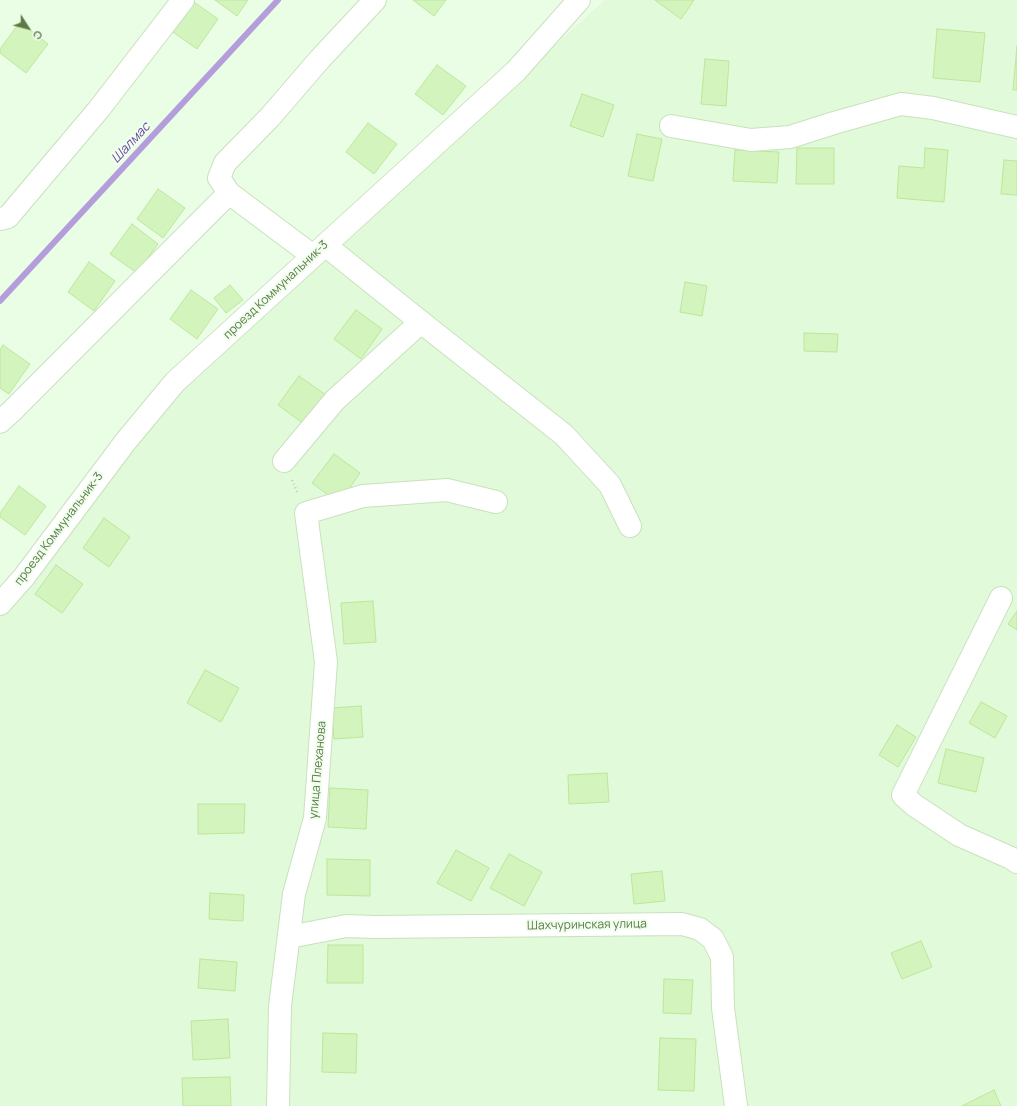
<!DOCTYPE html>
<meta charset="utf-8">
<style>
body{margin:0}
#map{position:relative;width:1017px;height:1106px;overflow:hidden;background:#eafde5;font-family:Manrope,sans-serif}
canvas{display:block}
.north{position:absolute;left:8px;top:8px;width:40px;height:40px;-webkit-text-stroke:3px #f0ffed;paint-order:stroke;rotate:126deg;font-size:11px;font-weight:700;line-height:16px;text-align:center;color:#5e7849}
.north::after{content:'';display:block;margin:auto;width:14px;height:18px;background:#5e7849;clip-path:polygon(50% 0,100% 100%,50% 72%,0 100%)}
</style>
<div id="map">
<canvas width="1017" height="1106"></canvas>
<div class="north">С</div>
</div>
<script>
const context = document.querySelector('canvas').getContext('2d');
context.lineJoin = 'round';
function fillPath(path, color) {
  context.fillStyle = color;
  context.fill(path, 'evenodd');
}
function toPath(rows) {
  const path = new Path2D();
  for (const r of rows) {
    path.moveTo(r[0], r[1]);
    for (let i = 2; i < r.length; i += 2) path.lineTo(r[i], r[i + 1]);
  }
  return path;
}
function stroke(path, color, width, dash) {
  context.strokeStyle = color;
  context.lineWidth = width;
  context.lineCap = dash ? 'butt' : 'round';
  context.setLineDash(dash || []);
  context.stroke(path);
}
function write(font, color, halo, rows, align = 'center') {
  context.font = font + ' Manrope,sans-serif';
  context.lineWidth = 4;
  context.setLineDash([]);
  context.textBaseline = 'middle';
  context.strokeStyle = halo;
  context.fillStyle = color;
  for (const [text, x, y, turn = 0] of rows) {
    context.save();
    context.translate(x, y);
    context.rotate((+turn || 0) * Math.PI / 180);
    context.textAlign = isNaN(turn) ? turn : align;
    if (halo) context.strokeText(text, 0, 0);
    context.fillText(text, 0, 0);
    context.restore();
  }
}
fillPath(toPath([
 [605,0,1017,0,1017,1106,0,1106,0,608,178,385]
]), '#e1fad9');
stroke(toPath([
 [0,301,278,0]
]), '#b39edb', 6);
const building = toPath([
 [191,0,218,19,197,49,170,30,191,0],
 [215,0,248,0,237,16,215,0],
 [413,0,446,0,434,16,413,0],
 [655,0,694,0,681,19,655,0],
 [20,22,48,44,26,73,0,53,0,49,20,22],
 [937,29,985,33,980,82,933,78,937,29],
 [1017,46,1017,90,1013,90,1017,46],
 [705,59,729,61,726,106,701,104,705,59],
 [437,65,466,86,443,115,415,94,437,65],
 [582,94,614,105,603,137,570,126,582,94],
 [368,123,397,144,374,174,346,152,368,123],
 [637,134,662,139,653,181,628,176,637,134],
 [797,148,834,148,834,184,796,184,797,148],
 [925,148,948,150,944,202,897,198,899,166,924,168,925,148],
 [735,150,779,152,777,183,733,181,735,150],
 [1004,160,1017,161,1017,195,1001,194,1004,160],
 [158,189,185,208,163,238,137,219,158,189],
 [132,224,158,244,137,273,110,254,132,224],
 [89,262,115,281,94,311,68,292,89,262],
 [685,282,707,286,702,316,680,312,685,282],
 [230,285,243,300,226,313,214,298,230,285],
 [191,290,218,309,197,339,170,319,191,290],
 [356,310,382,329,361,359,334,339,356,310],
 [804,333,838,334,837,352,804,351,804,333],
 [3,345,30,364,9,394,0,388,0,350,3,345],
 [299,376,326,395,304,424,278,405,299,376],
 [334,454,360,473,339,503,312,483,334,454],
 [19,486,46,506,25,535,0,517,0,513,19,486],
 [104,518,130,537,109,567,83,548,104,518],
 [56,565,83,584,62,613,35,594,56,565],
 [373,601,376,642,344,644,341,603,373,601],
 [1017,611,1017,630,1008,624,1017,611],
 [205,670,239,688,221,722,187,703,205,670],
 [981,702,1007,716,995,738,969,723,981,702],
 [361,706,363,737,334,739,332,708,361,706],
 [897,725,916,737,898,767,879,755,897,725],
 [946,749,984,758,976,792,938,783,946,749],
 [607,773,609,802,569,804,568,775,607,773],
 [330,788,368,790,366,829,328,827,330,788],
 [198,804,245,804,244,833,198,834,198,804],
 [456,850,489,868,471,901,437,883,456,850],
 [509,854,542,872,524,906,490,888,509,854],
 [327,859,370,860,370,896,327,895,327,859],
 [662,871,665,901,634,904,631,874,662,871],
 [210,893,244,895,243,921,209,919,210,893],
 [921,941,932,967,902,979,891,953,921,941],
 [328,945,363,945,363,983,327,983,328,945],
 [200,959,237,962,235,991,198,988,200,959],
 [664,979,693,980,691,1014,663,1013,664,979],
 [228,1019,230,1058,193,1060,191,1021,228,1019],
 [323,1033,357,1034,356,1073,322,1072,323,1033],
 [660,1038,696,1039,694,1091,658,1090,660,1038],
 [230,1077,231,1106,183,1106,182,1078,230,1077],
 [994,1090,1001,1106,962,1106,994,1090]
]);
fillPath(building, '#d3f4bc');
stroke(building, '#bbe89b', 1);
const minor = toPath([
 [671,126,751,140,790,137,834,123,901,104,933,108,1017,127],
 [0,219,8,217,99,109,183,0],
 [325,245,421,322,564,435,610,485,630,526],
 [313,256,229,193,219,178,225,163,270,117,320,59,375,0],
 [0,422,12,411,229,193],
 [284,461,335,400,421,322],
 [1001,598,903,795,914,805,959,835,1011,858,1017,862],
 [0,604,24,577,126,441,175,382,516,71,579,0],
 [289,937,346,926,375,927,682,924,700,929,713,939,722,957,723,1008,736,1106],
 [278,1106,280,1006,294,894,315,818,326,662,306,513,363,496,447,490,496,502]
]);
stroke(minor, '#c9e1bd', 24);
stroke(toPath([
 [292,480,298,494]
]), '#b7d99e', 2.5, [1, 3]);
stroke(minor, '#fff', 22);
write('12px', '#5e7849', '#f0ffed', [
 ["проезд Коммунальник-3",276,290,-43],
 ["проезд Коммунальник-3",59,529,-53],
 ["улица Плеханова",318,770,-85],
 ["Шахчуринская улица",587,925,-1]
]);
write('italic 13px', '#6a49a2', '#f0ffed', [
 ["Шалмас",131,143,-47]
]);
</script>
